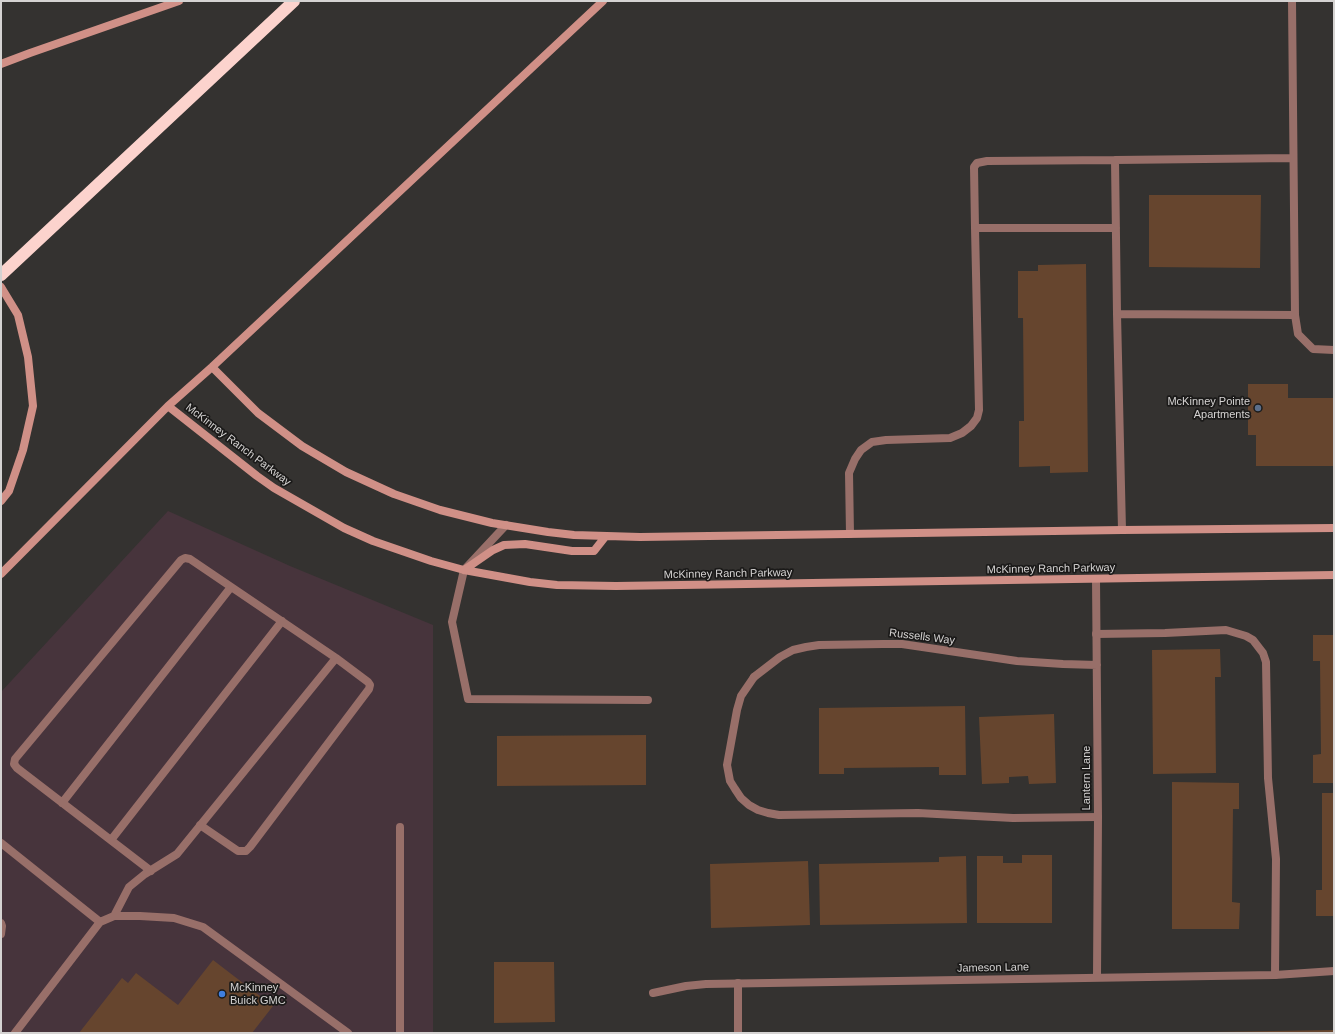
<!DOCTYPE html>
<style>
body{margin:0}
#map{position:relative;width:1335px;height:1034px;overflow:hidden;background:#343230;font-family:Helvetica,sans-serif}
canvas{display:block}
.frame{position:absolute;inset:0;border:2px solid #d5d3d2;pointer-events:none}
</style>
<div id="map">
<canvas width="1335" height="1034"></canvas>
<div class="frame"></div>
</div>
<script>
const context = document.querySelector('canvas').getContext('2d');
context.lineJoin = 'round';
function fillPath(path, color) {
  context.fillStyle = color;
  context.fill(path, 'evenodd');
}
function toPath(rows) {
  const path = new Path2D();
  for (const r of rows) {
    path.moveTo(r[0], r[1]);
    for (let i = 2; i < r.length; i += 2) path.lineTo(r[i], r[i + 1]);
  }
  return path;
}
function stroke(path, color, width, dash) {
  context.strokeStyle = color;
  context.lineWidth = width;
  context.lineCap = dash ? 'butt' : 'round';
  context.setLineDash(dash || []);
  context.stroke(path);
}
function write(font, color, halo, rows, align = 'center') {
  context.font = font + ' Helvetica,sans-serif';
  context.lineWidth = 3.5;
  context.setLineDash([]);
  context.textBaseline = 'middle';
  context.strokeStyle = halo;
  context.fillStyle = color;
  for (const [text, x, y, turn = 0] of rows) {
    context.save();
    context.translate(x, y);
    context.rotate((+turn || 0) * Math.PI / 180);
    context.textAlign = isNaN(turn) ? turn : align;
    if (halo) context.strokeText(text, 0, 0);
    context.fillText(text, 0, 0);
    context.restore();
  }
}
fillPath(toPath([
 [168,511,290,566,433,625,433,1033,1,1033,1,692]
]), '#47343c');
fillPath(toPath([
 [1149,195,1261,195,1260,268,1149,267],
 [1086,264,1088,472,1050,473,1050,466,1019,467,1019,421,1024,421,1023,318,1018,318,1018,271,1038,271,1038,265],
 [1248,384,1288,384,1288,398,1334,398,1334,466,1256,466,1256,435,1248,435],
 [1313,635,1334,635,1334,783,1313,783,1313,755,1321,754,1320,661,1313,661],
 [1220,649,1221,677,1215,677,1216,773,1153,774,1152,650],
 [965,706,966,775,939,775,939,767,844,768,844,774,819,774,819,708],
 [1054,714,1056,783,1029,784,1028,776,1009,777,1009,783,982,784,979,717],
 [646,735,646,785,497,786,497,736],
 [1172,782,1239,783,1239,809,1233,809,1232,902,1240,903,1239,929,1172,929],
 [1322,793,1334,793,1334,916,1316,916,1316,890,1322,890],
 [1022,855,1052,855,1052,923,977,923,977,856,1003,856,1003,863,1022,863],
 [966,856,967,923,820,925,819,864,939,862,939,857],
 [808,861,810,925,711,928,710,864],
 [213,960,273,1006,252,1033,79,1033,122,978,128,983,136,973,178,1005],
 [494,962,554,962,555,1022,494,1023],
 [1333,1030,1333,1033,1211,1033,1211,1032]
]), '#66452e');
stroke(toPath([
 [1292,1,1295,315,1298,334,1313,349,1334,350],
 [975,228,974,167,977,163,987,161,1115,160],
 [1117,314,1115,160,1293,158],
 [506,525,464,570,452,622,468,699,648,700],
 [1122,530,1117,314,1295,315],
 [850,534,849,473,855,459,861,450,872,442,886,440,950,438,962,433,971,426,977,418,979,410,975,228,1116,228],
 [1096,634,1165,633,1226,630,1246,636,1253,640,1263,653,1266,662,1268,778,1276,859,1275,975],
 [754,677,741,696,737,710,727,765,730,781,735,789,741,798,749,805,758,810,768,813,779,815,918,813,1013,818,1098,817],
 [62,803,231,587],
 [200,825,238,851,246,851,250,847,369,689,370,685,368,682,336,658],
 [400,827,400,1033],
 [111,840,282,621],
 [1,843,100,922],
 [114,916,129,887,145,874,177,854,336,658,190,559,185,558,181,560,15,759,14,764,17,768,151,871],
 [1,923,2,926,1,934],
 [15,1033,100,922,114,916,140,916,174,918,203,927,348,1033],
 [738,1033,738,983]
]), '#986f69', 8);
stroke(toPath([
 [1096,579,1098,817,1097,977],
 [754,677,780,657,793,650,806,647,819,645,883,644,902,644,1017,661,1063,664,1097,665],
 [653,993,686,986,706,984,1275,975,1334,971]
]), '#986f69', 8);
stroke(toPath([
 [1,64,30,53,179,1],
 [1,287,18,315,28,357,33,406,23,450,9,491,1,501],
 [212,367,258,413,302,446,346,472,394,494,440,510,492,523,548,532,574,535,640,537,1122,530,1334,528],
 [168,406,257,476,274,488,344,528,373,541,431,561,464,570,530,582,557,585,616,586,1334,575],
 [464,570,493,550,504,545,525,544,572,551,594,551,605,537],
 [1,574,168,406,212,367,603,1]
]), '#d09087', 8);
stroke(toPath([
 [1,275,294,1]
]), '#fcd3cd', 12);
for (const [x, y, r, color] of [
 [1258,408,4,"#5c6f8a"],
 [222,994,4,"#3f7fe0"]
]) {
  const dot = new Path2D();
  dot.arc(x, y, r, 0, 2 * Math.PI);
  context.fillStyle = color;
  context.fill(dot);
  stroke(dot, '#1b1a19', 1.5);
}
write('11px', '#d5d3d2', '#1b1a19', [
 ["McKinney Pointe",1250,402],
 ["Apartments",1250,415],
 ["McKinney",230,988,"left"],
 ["Buick GMC",230,1001,"left"]
], 'right');
write('11px', '#d5d3d2', '#1b1a19', [
 ["McKinney Ranch Parkway",238,445,37],
 ["McKinney Ranch Parkway",1051,569,-1],
 ["McKinney Ranch Parkway",728,574,-1],
 ["Russells Way",922,637,7],
 ["Lantern Lane",1087,778,-90],
 ["Jameson Lane",993,968,-1]
]);
</script>
